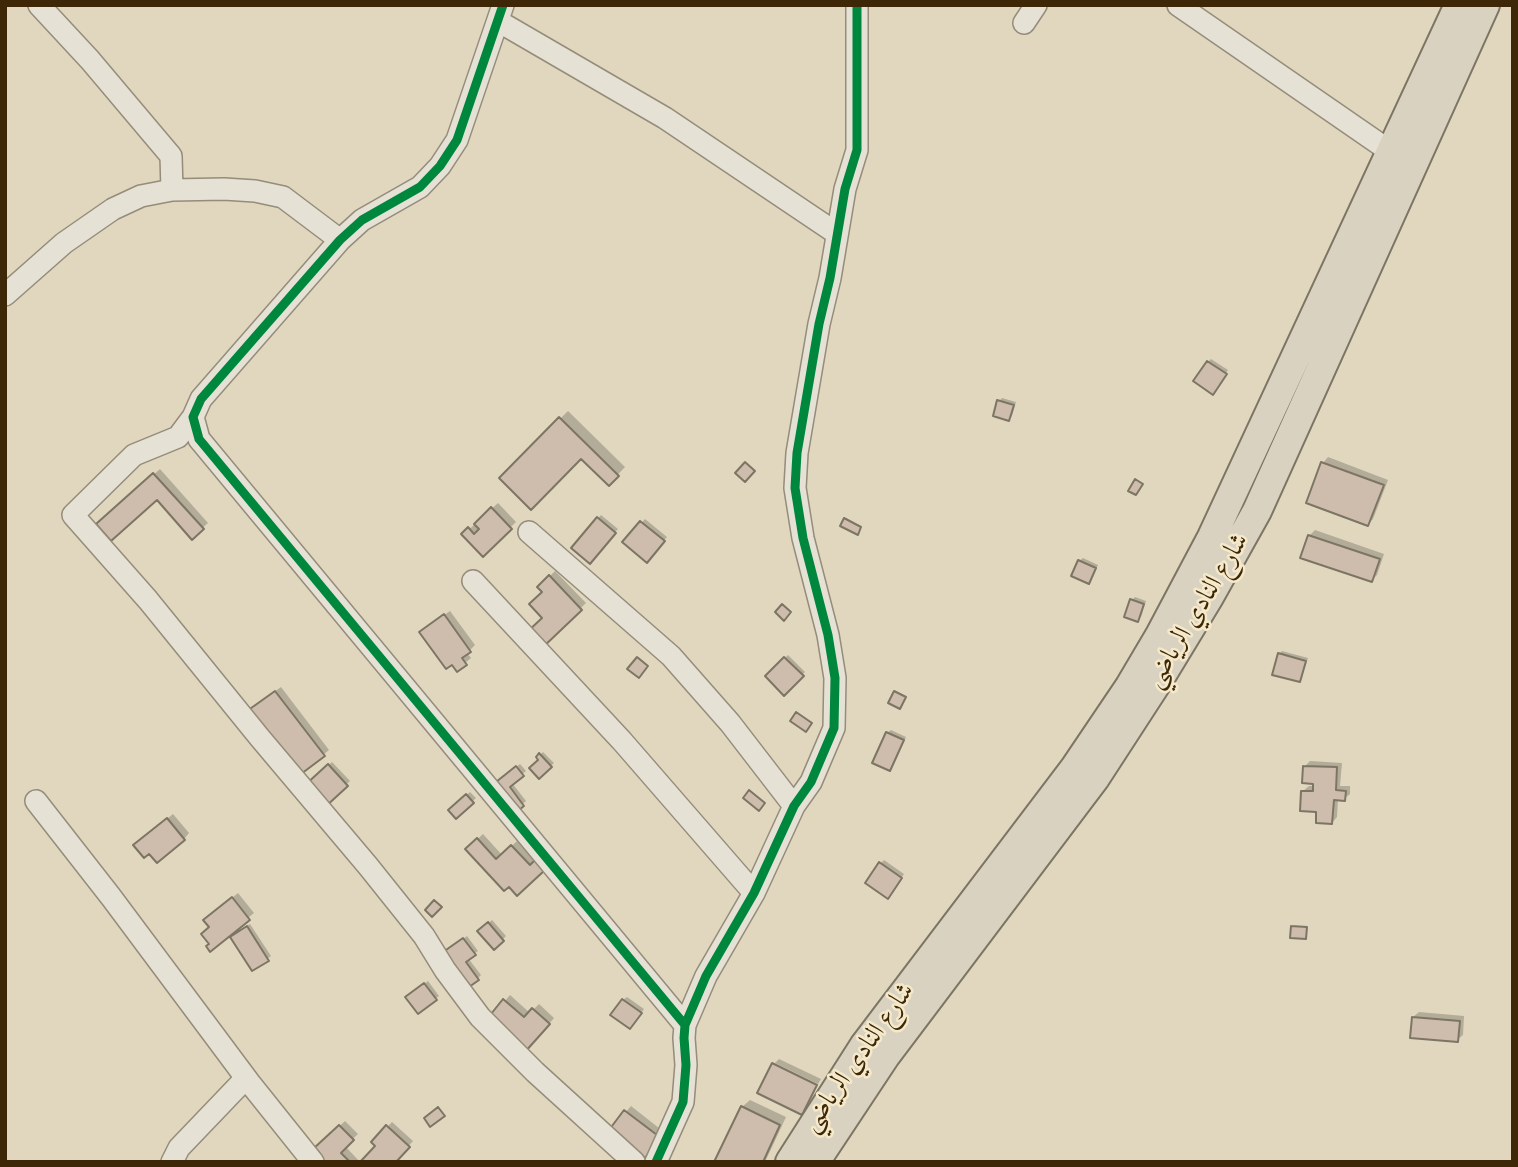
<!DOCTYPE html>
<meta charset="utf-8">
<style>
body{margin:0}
#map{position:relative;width:1518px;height:1167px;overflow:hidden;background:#e0d7be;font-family:Vollkorn,serif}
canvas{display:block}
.frame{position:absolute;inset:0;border:7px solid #3e2706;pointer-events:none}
</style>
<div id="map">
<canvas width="1518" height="1167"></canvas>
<div class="frame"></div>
</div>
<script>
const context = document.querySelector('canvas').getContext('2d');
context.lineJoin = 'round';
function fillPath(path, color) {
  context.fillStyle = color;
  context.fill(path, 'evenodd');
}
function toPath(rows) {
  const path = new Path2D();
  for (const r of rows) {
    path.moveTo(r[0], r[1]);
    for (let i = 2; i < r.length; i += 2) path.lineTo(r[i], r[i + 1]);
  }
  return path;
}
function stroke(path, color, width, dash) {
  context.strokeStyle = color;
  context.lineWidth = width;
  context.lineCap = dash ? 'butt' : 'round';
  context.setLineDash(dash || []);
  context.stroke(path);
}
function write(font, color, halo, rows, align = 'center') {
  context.font = font + ' Vollkorn,Amiri,serif';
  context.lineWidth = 5;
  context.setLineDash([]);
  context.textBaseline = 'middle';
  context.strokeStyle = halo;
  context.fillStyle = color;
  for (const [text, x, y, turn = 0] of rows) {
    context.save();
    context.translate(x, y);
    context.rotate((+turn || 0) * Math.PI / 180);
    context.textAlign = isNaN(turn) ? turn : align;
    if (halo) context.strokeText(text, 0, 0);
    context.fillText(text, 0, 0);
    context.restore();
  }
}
fillPath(toPath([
 [1211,359,1228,370,1216,389,1208,362],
 [1002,398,1016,402,1012,416,1009,419,999,401],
 [568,411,625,467,609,484,581,457,501,478],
 [1328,457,1388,480,1373,519,1368,524,1308,502,1323,463],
 [160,469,208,523,192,537,157,498,103,519],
 [498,503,516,522,483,554,464,534],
 [601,515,618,529,590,561,573,548],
 [645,519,667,537,647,560,625,542],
 [1315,530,1384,554,1377,575,1372,580,1309,536],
 [1083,558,1098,565,1092,578,1089,582,1079,561],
 [555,571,586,603,541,647,544,592,539,587],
 [1135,597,1146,601,1141,617,1137,620,1132,600],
 [450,611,475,645,467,653,471,658,465,663,427,627],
 [1282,651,1308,658,1302,677,1299,680,1279,654],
 [788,655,805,672,784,693,767,676],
 [281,687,329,750,323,755,255,706],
 [891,730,906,737,893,766,890,769,887,733],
 [543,752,554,763,539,776,540,760,538,757],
 [1310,761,1342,763,1340,786,1350,786,1350,794,1344,799,1338,799,1337,817,1332,823,1318,810,1303,791,1309,786,1315,786,1305,766],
 [332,762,350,781,324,805,306,786],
 [520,764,526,771,512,783,526,801,514,812,497,783],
 [470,792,476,798,456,817,450,810],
 [173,814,189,833,184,839,149,851,141,840],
 [483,834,502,855,517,841,536,861,517,894,467,849],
 [884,860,904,874,891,894,881,863],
 [238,893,254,913,210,949,211,915],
 [492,920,506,936,494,948,480,931],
 [250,924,271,956,253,969,235,934],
 [467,936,478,951,468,958,481,975,478,978,449,949],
 [428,981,439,996,435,999,411,994],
 [510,995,530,1013,539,1004,554,1018,531,1045,505,1001],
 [627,997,644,1009,633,1024,623,1000],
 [1419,1012,1464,1016,1463,1035,1457,1040,1413,1017],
 [779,1059,821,1079,818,1084,775,1063],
 [750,1100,786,1117,765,1162,716,1162,742,1107],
 [631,1106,664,1132,645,1155,611,1130],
 [345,1121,358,1134,345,1146,360,1162,327,1162,316,1149],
 [392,1122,413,1141,394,1162,373,1142]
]), '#0003');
const building = toPath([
 [1207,361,1227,374,1213,395,1193,381,1207,361],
 [997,400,1014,405,1009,421,993,416,997,400],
 [559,417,619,476,609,486,581,459,531,510,499,478,559,417],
 [745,462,755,471,745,482,735,473,745,462],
 [1321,462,1384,485,1368,526,1306,503,1321,462],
 [153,473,204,529,192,540,157,500,111,541,96,524,153,473],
 [1135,479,1143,484,1136,495,1128,491,1135,479],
 [491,507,512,529,483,557,461,534,468,527,474,534,479,529,474,524,491,507],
 [597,517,616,533,590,564,571,548,597,517],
 [844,518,861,527,858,535,840,526,844,518],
 [640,521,665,541,647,563,622,542,640,521],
 [1308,535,1380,559,1372,582,1300,558,1308,535],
 [1078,560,1096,568,1089,584,1071,576,1078,560],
 [549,575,582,610,541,649,526,633,542,618,529,604,542,592,537,587,549,575],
 [1130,599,1144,604,1138,622,1124,617,1130,599],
 [782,604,791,612,784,621,775,612,782,604],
 [444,614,471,652,462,658,467,665,457,672,452,665,446,669,419,632,444,614],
 [1278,653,1306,661,1300,682,1272,675,1278,653],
 [637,657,648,666,639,678,627,669,637,657],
 [784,657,804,676,784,696,765,676,784,657],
 [275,691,325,756,297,777,247,711,275,691],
 [894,691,906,697,900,709,888,703,894,691],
 [796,712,812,723,806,732,790,721,796,712],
 [886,732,904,740,890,771,872,763,886,732],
 [539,753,552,767,539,779,529,768,538,760,536,757,539,753],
 [328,764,348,786,324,808,304,786,328,764],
 [516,766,524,776,510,787,524,806,514,814,491,786,516,766],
 [1303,766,1337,767,1336,790,1346,791,1345,801,1334,800,1332,824,1316,823,1316,812,1300,811,1301,791,1313,791,1313,784,1302,783,1303,766],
 [749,790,765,803,759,811,743,798,749,790],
 [466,794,474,803,456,819,448,810,466,794],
 [167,818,185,840,157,863,149,854,144,858,133,845,167,818],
 [477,838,496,859,511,845,530,865,535,860,545,870,517,896,509,887,504,891,465,849,477,838],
 [879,862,902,878,888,899,865,883,879,862],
 [232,897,250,920,210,952,206,946,209,944,201,934,209,927,203,920,232,897],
 [434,900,442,907,432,917,425,910,434,900],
 [488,922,504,941,494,950,477,931,488,922],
 [247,926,269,961,252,971,230,937,247,926],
 [1291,926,1307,927,1306,939,1290,938,1291,926],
 [463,938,476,955,466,962,479,980,469,987,443,952,463,938],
 [424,983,437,1000,418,1014,405,997,424,983],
 [503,999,524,1017,532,1008,550,1024,525,1052,487,1019,503,999],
 [622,999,642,1013,630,1029,610,1015,622,999],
 [1412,1017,1460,1021,1458,1042,1410,1038,1412,1017],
 [772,1063,817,1085,802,1115,757,1093,772,1063],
 [741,1106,780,1125,763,1162,714,1162,741,1106],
 [438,1107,445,1116,430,1127,424,1118,438,1107],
 [624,1110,661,1138,645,1158,609,1130,624,1110],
 [339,1125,354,1140,341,1153,350,1162,325,1162,313,1149,339,1125],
 [386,1125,410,1147,396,1162,360,1162,375,1146,371,1142,386,1125]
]);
fillPath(building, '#cebdac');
stroke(building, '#7d7563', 2);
const minor = toPath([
 [39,5,90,60,171,156,172,190],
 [503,5,457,140,440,166,420,187,362,220,340,240,201,399,193,417,199,439,685,1025,684,1038,686,1065,683,1102,656,1162],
 [1178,5,1391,152],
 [498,21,665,118,836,233],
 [1024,23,1036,5],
 [5,295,64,243,113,209,141,196,172,190,224,189,255,191,283,197,340,240],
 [193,417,178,437,134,455,73,515,148,600,260,738,368,866,424,936,445,970,480,1017,535,1072,634,1162],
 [529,532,671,656,730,723,794,806],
 [473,581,622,741,754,893],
 [36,801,111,897,249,1082,313,1162],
 [685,1025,706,976,754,893,794,806,811,782,834,728,835,678,828,635,803,538,795,488,797,453,819,324,830,278,845,189,857,150,857,5],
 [172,1162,179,1148,246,1078]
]);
const major = toPath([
 [790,1162,864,1046,1074,769,1130,686,1159,637,1212,537,1459,5],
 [815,1162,886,1055,1095,778,1158,681,1209,597,1257,511,1485,5]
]);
stroke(minor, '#958c7a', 24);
stroke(major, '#7d7563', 32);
stroke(minor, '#e6e1d5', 21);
stroke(major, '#dad2c1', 28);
stroke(toPath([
 [503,5,457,140,440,166,420,187,362,220,340,240,201,399,193,417,199,439,685,1025,684,1038,686,1065,683,1102,656,1162],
 [685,1025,706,976,754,893,794,806,811,782,834,728,835,678,828,635,803,538,795,488,797,453,819,324,830,278,845,189,857,150,857,5]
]), '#00873e', 9);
write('26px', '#3e2706', '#f5e9cb', [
 ["شارع النادي الرياضي",1199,612,-59],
 ["شارع النادي الرياضي",860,1059,-55]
]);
</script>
